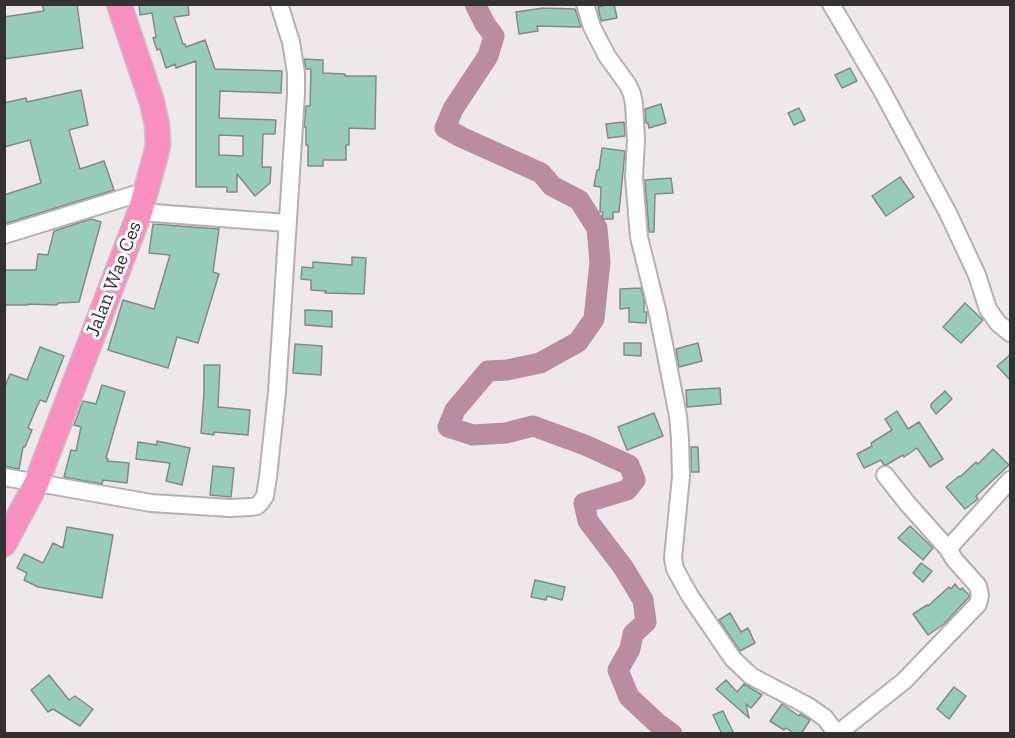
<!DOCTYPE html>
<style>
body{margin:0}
#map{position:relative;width:1015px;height:738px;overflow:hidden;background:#efe8eb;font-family:"Zilla Slab",serif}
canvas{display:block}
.frame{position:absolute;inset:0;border:6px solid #343132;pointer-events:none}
</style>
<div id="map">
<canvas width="1015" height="738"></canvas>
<div class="frame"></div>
</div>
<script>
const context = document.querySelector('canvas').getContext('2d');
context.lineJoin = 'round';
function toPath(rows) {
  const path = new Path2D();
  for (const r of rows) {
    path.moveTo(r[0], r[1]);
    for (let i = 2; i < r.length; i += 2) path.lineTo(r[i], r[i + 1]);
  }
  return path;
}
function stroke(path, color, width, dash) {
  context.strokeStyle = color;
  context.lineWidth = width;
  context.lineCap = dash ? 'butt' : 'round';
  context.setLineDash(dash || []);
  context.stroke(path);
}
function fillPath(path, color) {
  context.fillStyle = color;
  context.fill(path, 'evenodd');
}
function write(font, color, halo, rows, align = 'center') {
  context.font = font + ' "Zilla Slab",serif';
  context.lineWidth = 6;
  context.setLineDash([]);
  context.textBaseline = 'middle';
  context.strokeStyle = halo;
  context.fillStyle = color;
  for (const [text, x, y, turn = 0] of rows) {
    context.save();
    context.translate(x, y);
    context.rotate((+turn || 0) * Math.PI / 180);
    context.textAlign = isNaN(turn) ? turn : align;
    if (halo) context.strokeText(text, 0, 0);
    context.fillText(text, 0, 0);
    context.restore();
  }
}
stroke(toPath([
 [475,4,485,24,494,36,488,56,453,109,445,128,461,137,541,173,552,186,579,200,597,228,600,262,594,319,578,342,540,363,507,370,488,371,455,410,448,427,473,435,506,433,533,426,585,445,629,465,635,480,627,490,584,503,588,521,623,567,643,600,646,622,633,634,630,649,618,670,629,697,657,723,672,734]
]), '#b98c9f', 21);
const building = toPath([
 [42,4,77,4,83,48,4,59,4,17,44,11,42,4],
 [139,4,188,4,189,15,174,17,183,44,185,44,186,47,205,40,215,69,282,71,281,93,220,91,219,118,276,120,275,134,263,134,262,167,271,167,270,183,255,196,237,174,237,192,227,192,227,187,196,187,196,61,176,68,175,64,166,68,160,49,157,50,153,38,156,37,152,13,140,15,139,4],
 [219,135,243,136,243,156,219,155,219,135],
 [610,4,614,4,617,18,601,21,598,7,610,4],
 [543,8,575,9,581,27,537,26,538,31,519,34,516,12,543,8],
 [304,59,323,60,323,73,345,74,345,76,376,76,375,129,349,128,349,145,346,145,346,160,323,160,323,166,308,166,308,145,306,145,306,127,304,127,306,106,310,106,311,69,306,69,304,59],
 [850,68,857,81,842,88,835,75,850,68],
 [81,90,88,125,69,130,80,169,104,161,114,190,4,224,4,195,41,183,30,140,4,147,4,103,26,98,27,102,81,90],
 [661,104,666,123,649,128,648,123,646,123,645,109,661,104],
 [799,108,805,120,794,125,788,113,799,108],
 [624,122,625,136,608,138,606,124,624,122],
 [602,148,625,151,619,212,613,212,613,219,602,219,603,212,600,212,601,187,594,186,597,170,599,170,602,148],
 [900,177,914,197,886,216,872,196,900,177],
 [671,178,673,193,655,194,654,232,649,232,645,180,671,178],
 [91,219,101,222,79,302,58,303,57,305,28,304,28,305,4,305,4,270,36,270,38,254,48,255,54,231,91,219],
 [153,224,219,229,213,272,219,274,198,343,177,337,168,368,108,350,123,300,154,309,170,255,149,253,153,224],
 [352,257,366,258,364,294,325,293,326,291,311,290,311,280,301,279,302,267,313,268,313,262,352,265,352,257],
 [641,288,644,299,644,312,647,312,646,323,629,322,629,308,620,309,620,289,641,288],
 [965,303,983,320,961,343,943,327,965,303],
 [305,310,332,311,332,327,305,325,305,310],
 [624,343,641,343,641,356,624,355,624,343],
 [698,343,702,361,679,367,676,349,698,343],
 [295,344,322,346,321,375,293,373,295,344],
 [40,347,64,356,46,402,40,400,36,409,28,428,32,430,25,447,23,447,19,469,4,466,4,389,10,374,27,380,40,347],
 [1011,354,1011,381,997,366,1011,354],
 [204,365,220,365,218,407,250,410,248,435,214,432,214,435,201,433,204,393,204,365],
 [102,385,125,392,106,458,108,459,107,461,129,463,127,483,103,480,102,484,64,477,71,450,76,451,81,427,74,425,83,401,96,404,102,385],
 [720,388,721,404,687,407,686,390,720,388],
 [945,391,952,399,936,414,931,407,931,404,945,391],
 [897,411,908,429,919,422,943,459,930,467,917,448,904,457,903,455,886,465,884,465,881,460,864,468,857,454,872,446,871,443,892,430,885,419,897,411],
 [654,413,663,436,627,450,618,427,654,413],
 [157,441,190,448,182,485,166,481,170,463,136,459,138,442,157,445,157,441],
 [691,447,698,447,699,472,691,472,691,447],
 [993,449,1009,465,976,496,978,499,965,509,946,487,959,476,960,477,976,462,978,464,993,449],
 [213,466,234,468,231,497,210,495,213,466],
 [910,526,933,548,923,560,898,538,910,526],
 [67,527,113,535,102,598,38,587,24,580,27,573,17,568,24,554,43,563,53,543,63,548,67,527],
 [921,563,932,571,923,582,913,573,921,563],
 [535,580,565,587,562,600,547,596,546,600,531,597,535,580],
 [955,584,960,590,962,588,969,595,969,597,944,624,928,635,913,614,927,605,928,606,949,587,951,589,955,584],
 [730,613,741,632,748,628,755,643,740,651,719,620,730,613],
 [49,675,69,700,75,696,93,709,80,726,53,709,48,712,31,690,49,675],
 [726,680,737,692,744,684,762,695,751,708,746,704,749,718,716,689,726,680],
 [954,687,966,696,949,719,937,709,954,687],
 [782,704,799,716,800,714,810,720,801,734,795,734,786,728,784,730,770,721,782,704],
 [723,711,734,734,722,734,713,715,723,711]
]);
fillPath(building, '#97ccbd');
stroke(building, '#838987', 1.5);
const minor = toPath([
 [585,4,592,27,607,56,628,85,632,94,634,104,636,140,634,177,639,237,658,314,678,416,680,439,681,476,673,558,675,569,690,596,733,659,751,676,808,706,825,718,837,734,904,681,978,604,980,595,978,586,954,559,948,549,1010,480],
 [831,4,881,89,948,213,977,275,988,309,998,323,1010,333],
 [140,212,287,223],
 [4,235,146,191],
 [885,475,907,503,948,549],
 [4,477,151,503,230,508,251,507,257,506,261,502,265,496,268,477,277,392,296,94,296,73,291,42,279,4]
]);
const highway = toPath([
 [4,544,36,484,140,212,156,154,158,144,157,125,152,102,119,4]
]);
stroke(minor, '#b6afb2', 20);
stroke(highway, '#c6c5c6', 27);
stroke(minor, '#fff', 16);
stroke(highway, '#f88fbf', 24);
write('20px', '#343132', '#fff', [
 ["Jalan Wae Ces",114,279,-69]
]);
</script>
